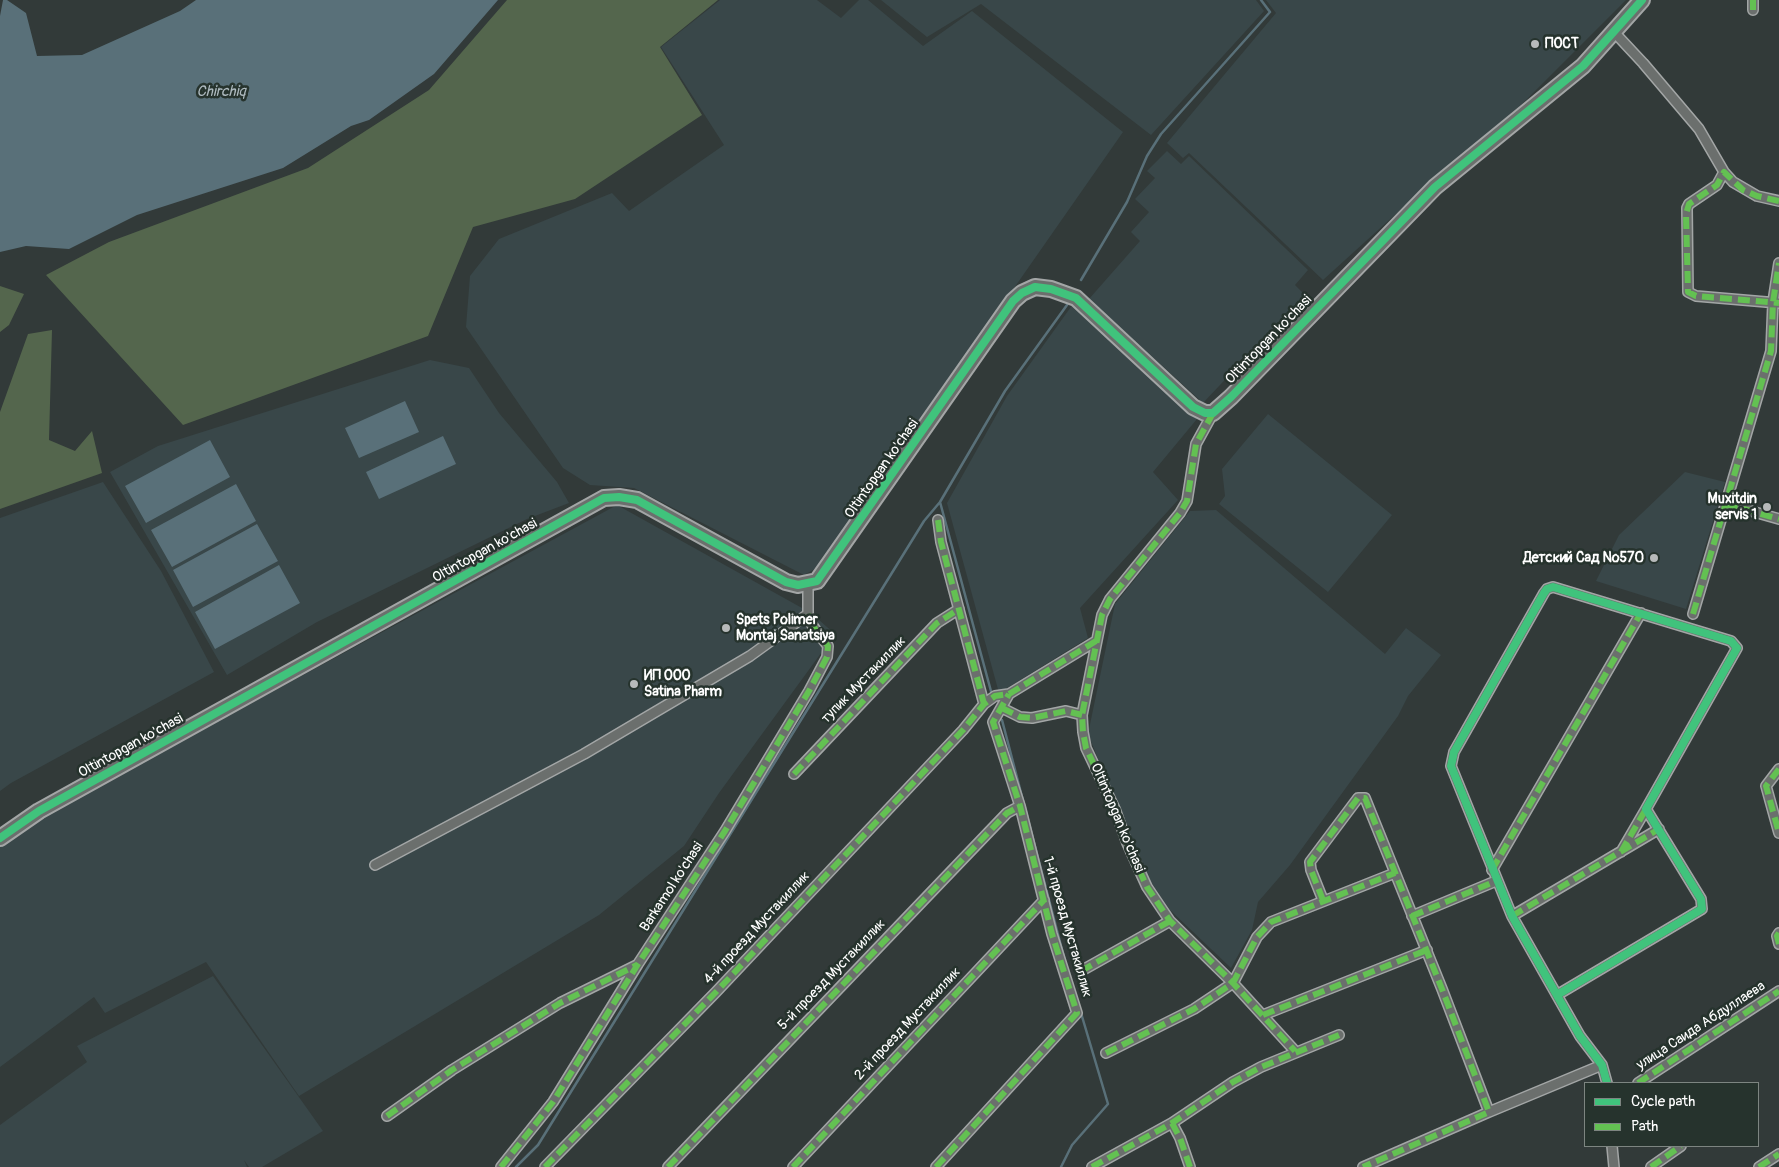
<!DOCTYPE html>
<meta charset="utf-8">
<style>
body{margin:0}
#map{position:relative;width:1779px;height:1167px;overflow:hidden;background:#323a39;font-family:Pangolin,sans-serif}
canvas{display:block}
.legend{position:absolute;left:1584px;top:1082px;width:175px;height:65px;box-sizing:border-box;background:#26332d;border:1px solid #7d8581;margin:0;padding:6px 9px;list-style:none;font-size:15px;color:#fff}
.legend li{display:flex;align-items:center;gap:10px;height:25px}
.legend b{width:25px;border:1px solid #7d8581}
</style>
<div id="map">
<canvas width="1779" height="1167"></canvas>
<ul class="legend">
<li><b style="height:6px;background:#40c37c"></b>Cycle path</li>
<li><b style="height:6px;background:#63c152"></b>Path</li>
</ul>
</div>
<script>
const context = document.querySelector('canvas').getContext('2d');
context.lineJoin = 'round';
function fillPath(path, color) {
  context.fillStyle = color;
  context.fill(path, 'evenodd');
}
function toPath(rows) {
  const path = new Path2D();
  for (const r of rows) {
    path.moveTo(r[0], r[1]);
    for (let i = 2; i < r.length; i += 2) path.lineTo(r[i], r[i + 1]);
  }
  return path;
}
function stroke(path, color, width, dash) {
  context.strokeStyle = color;
  context.lineWidth = width;
  context.lineCap = dash ? 'butt' : 'round';
  context.setLineDash(dash || []);
  context.stroke(path);
}
function write(font, color, halo, rows, align = 'center') {
  context.font = font + ' Pangolin,sans-serif';
  context.lineWidth = 5;
  context.setLineDash([]);
  context.textBaseline = 'middle';
  context.strokeStyle = halo;
  context.fillStyle = color;
  for (const [text, x, y, turn = 0] of rows) {
    context.save();
    context.translate(x, y);
    context.rotate((+turn || 0) * Math.PI / 180);
    context.textAlign = isNaN(turn) ? turn : align;
    if (halo) context.strokeText(text, 0, 0);
    context.fillText(text, 0, 0);
    context.restore();
  }
}
fillPath(toPath([
 [720,0,817,0,841,18,859,0,868,0,923,46,972,11,1123,132,820,566,804,575,634,488,590,485,563,468,466,327,470,276,499,239,612,193,629,211,724,145,661,47],
 [881,0,1256,0,1264,11,1151,135,981,4,927,37],
 [1266,0,1626,0,1521,105,1420,192,1323,280,1189,153,1183,158,1167,143,1276,13],
 [1167,151,1181,164,1189,156,1308,270,1295,285,1305,295,1203,403,1089,299,1140,241,1131,232,1149,212,1135,199,1155,178,1147,171],
 [1073,304,1197,419,1153,472,1178,500,1080,608,1088,638,999,693,947,503,1007,396],
 [430,360,469,368,499,413,557,482,569,503,527,519,317,622,227,675,110,472,158,446],
 [1268,414,1392,515,1328,592,1219,504,1225,496,1222,469],
 [1685,472,1725,482,1686,609,1596,581,1619,535],
 [103,482,161,571,214,672,11,783,0,791,0,518],
 [617,505,811,613,835,634,719,793,684,846,599,915,299,1096,206,962,105,1013,94,997,0,1067,0,847,30,823],
 [1216,510,1385,654,1406,628,1441,655,1408,696,1398,716,1290,865,1258,902,1252,930,1231,968,1170,910,1144,872,1088,734,1115,604,1190,511],
 [213,976,323,1131,262,1167,249,1167,244,1160,247,1167,0,1167,0,1125,87,1062,77,1046]
]), '#394749');
fillPath(toPath([
 [507,0,718,0,660,47,702,115,575,199,473,227,428,336,183,425,46,275,109,242,308,168,429,90],
 [0,286,24,294,9,325,0,332],
 [52,330,49,440,75,451,92,431,102,473,0,509,0,412,28,334]
]), '#54664d');
fillPath(toPath([
 [3,0,7,0,26,13,37,56,82,55,180,11,196,0,498,0,434,74,369,120,351,126,283,168,137,215,69,249,26,246,0,252,0,16],
 [405,401,419,432,359,458,345,428],
 [443,436,456,464,379,499,366,472],
 [210,440,230,477,146,523,125,486],
 [236,484,256,521,172,567,151,530],
 [257,524,278,561,193,607,173,570],
 [279,565,300,603,215,649,195,612]
]), '#597079');
stroke(toPath([
 [1081,280,1127,202,1147,156,1161,134,1270,12,1261,0],
 [940,502,992,695],
 [1002,720,1066,965],
 [516,1167,538,1145,924,521,940,502,1005,391,1067,305],
 [1061,1167,1072,1145,1108,1104,1081,1013]
]), '#597079', 2.5);
const street = toPath([
 [1753,0,1753,10],
 [1614,32,1643,63,1699,129,1724,172,1733,182,1757,196,1779,201],
 [1724,172,1717,185,1689,204,1687,208,1688,292,1696,296,1778,303],
 [1213,413,1196,444,1187,501,1180,513,1110,599,1102,615,1082,715,1083,732,1086,748,1115,809,1127,843,1147,887,1170,921,1233,983,1295,1051],
 [1726,504,1779,519],
 [938,520,941,542,984,704],
 [1693,614,1771,351,1773,302,1779,263],
 [1002,708,1020,717,1032,718,1066,711,1082,715],
 [1779,769,1766,786,1779,833],
 [794,774,937,623,959,609],
 [1621,852,1646,809],
 [375,865,584,754,750,656,808,614,808,585],
 [1492,870,1641,613],
 [1323,900,1311,870,1310,862,1358,798,1365,798,1442,989,1489,1112,1363,1167],
 [1412,916,1496,881],
 [1512,916,1659,829],
 [1779,933,1777,936,1779,944],
 [1081,971,1170,921],
 [1557,995,1702,909,1701,899,1646,809,1737,648,1731,641,1553,587,1547,589,1544,593,1454,752,1451,766,1512,916,1580,1036,1602,1065,1607,1083],
 [1263,1015,1427,950],
 [1106,1053,1194,1009,1233,983,1257,937,1271,922,1395,873],
 [1638,1083,1779,991],
 [1489,1112,1602,1065],
 [387,1116,452,1070,560,1003,637,965],
 [1172,1123,1180,1138,1190,1167],
 [1612,1146,1614,1167],
 [501,1167,553,1102,638,964,725,831,809,691,827,657,828,646,812,625,808,614],
 [545,1167,716,992,963,730,984,704,995,696,1009,694,1096,641],
 [668,1167,1007,813,1020,806],
 [793,1167,1044,900],
 [936,1167,1077,1013,1052,934,1020,806,993,722,1009,694],
 [1092,1167,1172,1123,1233,1082,1261,1067,1339,1035],
 [1651,1167,1681,1146],
 [1759,1167,1779,1154]
]);
const secondary = toPath([
 [0,838,39,811,604,498,619,497,637,500,786,582,798,585,817,581,1013,301,1022,293,1035,287,1051,289,1076,298,1193,407,1205,413,1213,413,1231,397,1435,187,1583,66,1642,0]
]);
stroke(street, '#a3a6a6', 12);
stroke(secondary, '#a3a6a6', 18);
stroke(street, '#6b6f6d', 9);
stroke(secondary, '#6b6f6d', 14);
stroke(toPath([
 [1753,0,1753,10],
 [1779,201,1757,196,1743,190,1724,172,1717,185,1689,204,1686,214,1688,292,1696,296,1779,303],
 [1213,413,1196,444,1187,501,1180,513,1110,599,1102,615,1082,715,1083,732,1086,748,1115,809,1127,843,1147,887,1170,921,1233,983,1295,1051],
 [1726,504,1779,519],
 [938,520,941,542,984,704],
 [1693,614,1771,351,1773,302,1779,263],
 [1002,708,1020,717,1032,718,1066,711,1082,715],
 [1779,769,1766,786,1779,833],
 [794,774,937,623,959,609],
 [1621,852,1646,809],
 [1492,870,1641,613],
 [1323,900,1311,870,1310,862,1358,798,1365,798,1442,989,1489,1112,1363,1167],
 [1412,916,1496,881],
 [1512,916,1659,829],
 [1779,933,1777,936,1779,944],
 [1081,971,1170,921],
 [1263,1015,1427,950],
 [1106,1053,1194,1009,1233,983,1257,937,1271,922,1395,873],
 [1638,1083,1779,991],
 [387,1116,452,1070,560,1003,637,965],
 [1172,1123,1180,1138,1190,1167],
 [501,1167,553,1102,638,964,725,831,809,691,827,657,828,646,812,625,808,614],
 [545,1167,716,992,963,730,984,704,995,696,1009,694,1096,641],
 [668,1167,1007,813,1020,806],
 [793,1167,1044,900],
 [936,1167,1077,1013,1052,934,1020,806,993,722,1009,694],
 [1092,1167,1172,1123,1233,1082,1261,1067,1339,1035],
 [1651,1167,1681,1146],
 [1759,1167,1779,1154]
]), '#63c152', 6, [12, 6]);
stroke(toPath([
 [0,838,39,811,604,498,619,497,637,500,786,582,798,585,817,581,1013,301,1022,293,1035,287,1051,289,1076,298,1193,407,1205,413,1213,413,1231,397,1435,187,1583,66,1642,0],
 [1557,995,1702,909,1701,899,1646,809,1737,648,1731,641,1553,587,1547,589,1544,593,1454,752,1451,766,1512,916,1580,1036,1602,1065,1607,1083]
]), '#40c37c', 8);
for (const [x, y, r, color] of [
 [1535,44,5,"#b7baba"],
 [1767,507,5,"#b7baba"],
 [1654,558,5,"#b7baba"],
 [726,628,5,"#b7baba"],
 [634,684,5,"#b7baba"]
]) {
  const dot = new Path2D();
  dot.arc(x, y, r, 0, 2 * Math.PI);
  context.fillStyle = color;
  context.fill(dot);
  stroke(dot, '#26332d', 2);
}
write('bold 14px', '#fff', '#26332d', [
 ["ПОСТ",1545,44],
 ["Muxitdin",1757,499,"right"],
 ["servis 1",1757,515,"right"],
 ["Детский Сад №570",1644,558,"right"],
 ["Spets Polimer",736,620],
 ["Montaj Sanatsiya",736,636],
 ["ИП ООО",644,676],
 ["Satina Pharm",644,692]
], 'left');
write('14px', '#fff', '#26332d', [
 ["Oltintopgan ko'chasi",1269,340,-46],
 ["Oltintopgan ko'chasi",882,469,-55],
 ["Oltintopgan ko'chasi",485,551,-29],
 ["тупик Мустакиллик",864,680,-46],
 ["Oltintopgan ko'chasi",131,746,-29],
 ["Oltintopgan ko'chasi",1117,818,67],
 ["Barkamol ko'chasi",672,887,-57],
 ["1-й проезд Мустакиллик",1067,927,74],
 ["4-й проезд Мустакиллик",757,928,-47],
 ["5-й проезд Мустакиллик",832,975,-46],
 ["2-й проезд Мустакиллик",908,1024,-47],
 ["улица Саида Абдуллаева",1701,1026,-33]
]);
write('italic 15px', '#aebabf', '#26332d', [
 ["Chirchiq",221,92]
]);
</script>
